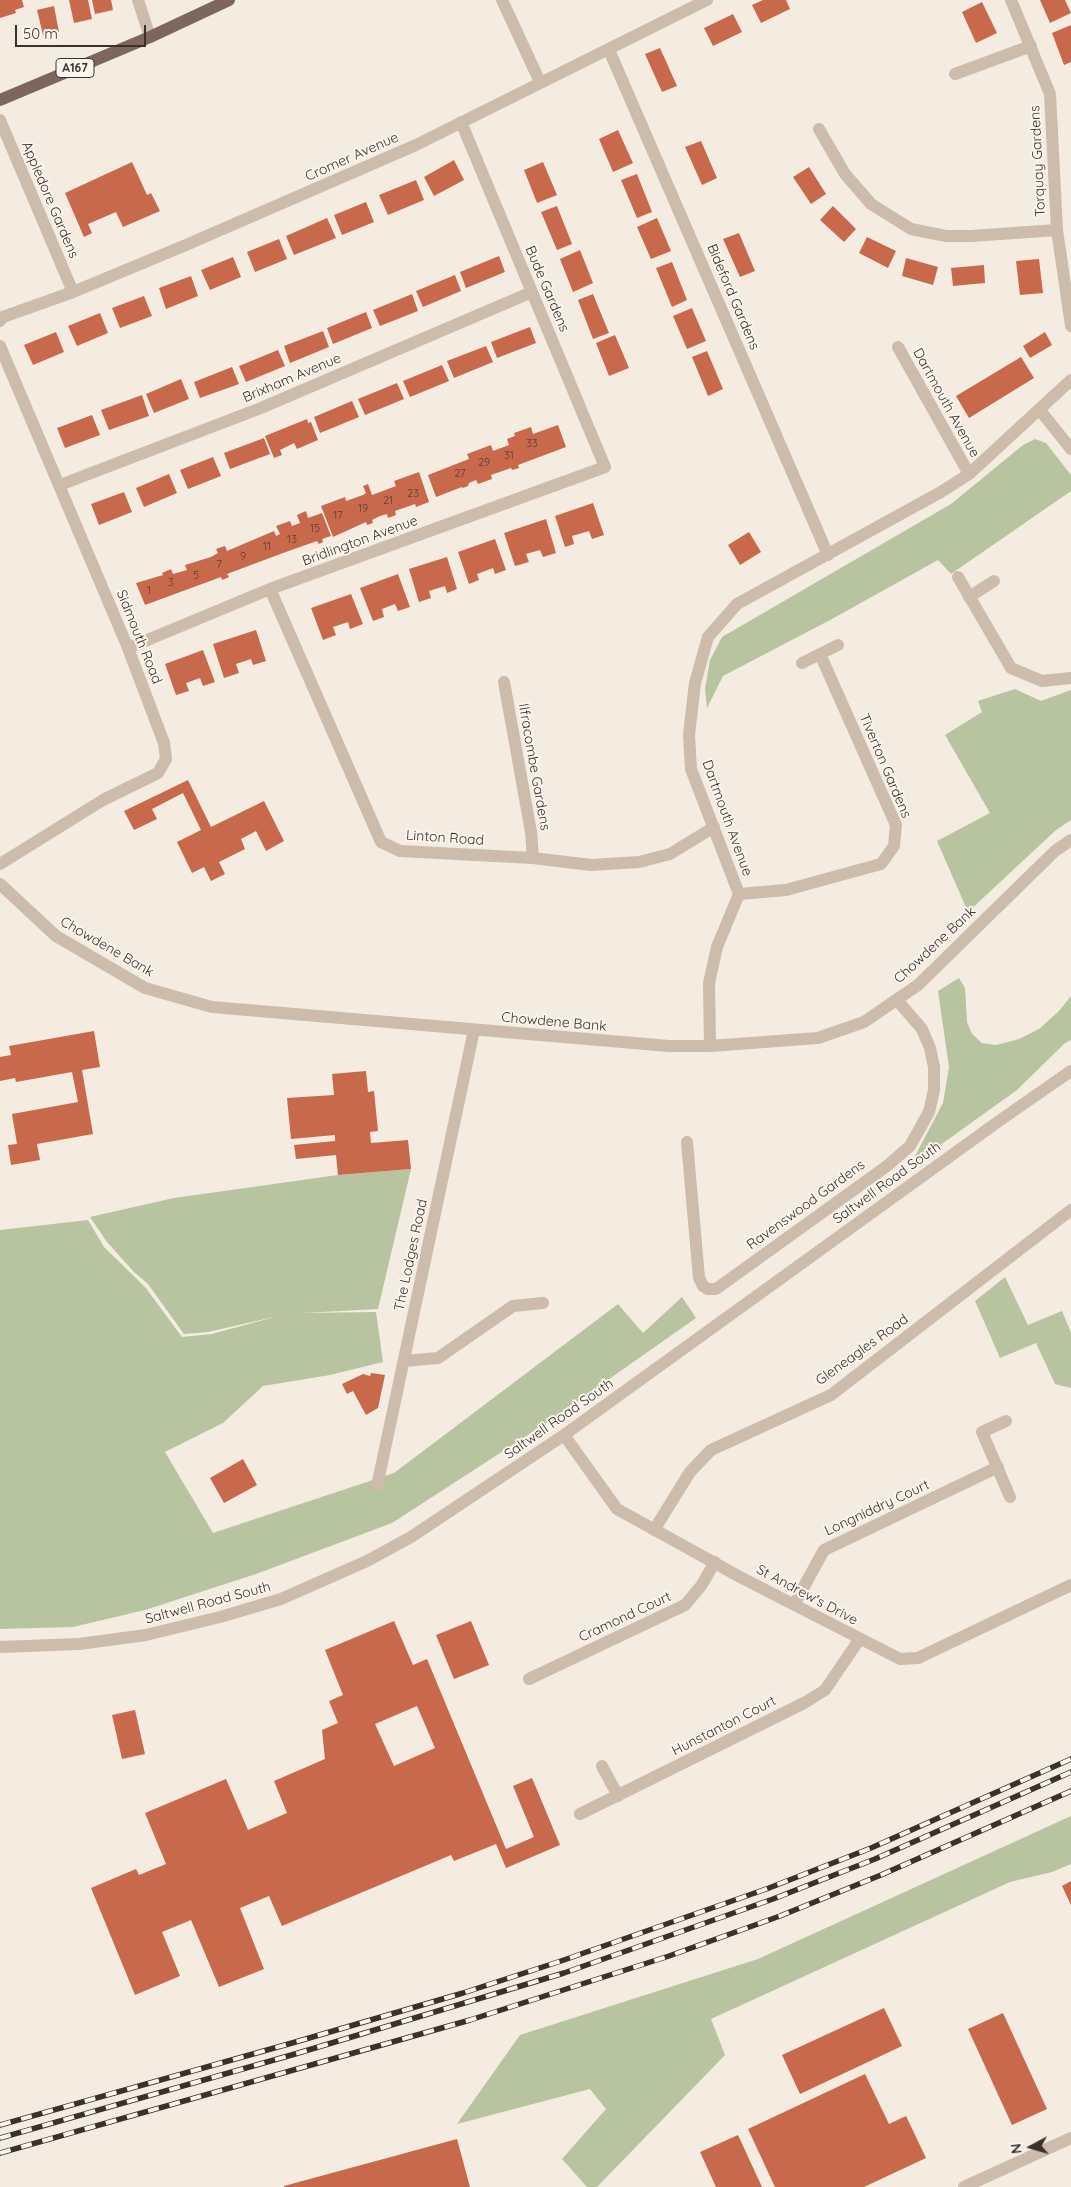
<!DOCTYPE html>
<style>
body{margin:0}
#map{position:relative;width:1071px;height:2187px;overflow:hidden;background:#f4ebe1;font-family:Quicksand,sans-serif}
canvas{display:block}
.north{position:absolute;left:1006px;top:2122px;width:50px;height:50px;-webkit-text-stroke:4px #fbf5ee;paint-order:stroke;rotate:264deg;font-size:14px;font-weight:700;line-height:20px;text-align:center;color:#3b302b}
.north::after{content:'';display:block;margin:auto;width:18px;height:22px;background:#3b302b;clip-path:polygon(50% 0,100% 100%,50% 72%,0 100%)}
.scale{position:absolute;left:15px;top:25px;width:131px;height:22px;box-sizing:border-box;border:2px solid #3b302b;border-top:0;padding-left:6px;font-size:15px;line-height:18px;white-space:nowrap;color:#3b302b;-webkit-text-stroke:4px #fbf5ee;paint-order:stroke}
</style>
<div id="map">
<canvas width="1071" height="2187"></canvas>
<div class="north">N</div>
<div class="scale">50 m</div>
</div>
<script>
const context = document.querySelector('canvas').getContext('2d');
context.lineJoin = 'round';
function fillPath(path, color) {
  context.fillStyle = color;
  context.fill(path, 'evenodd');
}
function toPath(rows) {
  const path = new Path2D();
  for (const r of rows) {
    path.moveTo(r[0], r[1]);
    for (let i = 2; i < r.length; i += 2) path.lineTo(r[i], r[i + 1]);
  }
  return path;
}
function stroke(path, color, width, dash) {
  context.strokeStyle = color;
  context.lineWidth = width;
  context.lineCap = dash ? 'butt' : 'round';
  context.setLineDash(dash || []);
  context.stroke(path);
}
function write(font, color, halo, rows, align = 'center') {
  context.font = font + ' Quicksand,sans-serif';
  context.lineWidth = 4;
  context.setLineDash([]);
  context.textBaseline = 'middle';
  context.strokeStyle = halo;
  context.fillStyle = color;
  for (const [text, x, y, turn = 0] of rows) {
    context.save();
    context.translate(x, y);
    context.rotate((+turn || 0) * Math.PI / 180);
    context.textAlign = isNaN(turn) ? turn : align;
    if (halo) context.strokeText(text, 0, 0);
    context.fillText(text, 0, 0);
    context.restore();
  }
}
fillPath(toPath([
 [1035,439,1046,443,1071,475,1071,491,951,574,938,560,832,619,723,676,707,708,705,689,710,660,722,637,951,504,1023,445],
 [1015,689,1041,701,1071,690,1071,820,1056,830,968,912,937,841,990,813,945,735,982,712,978,701],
 [959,978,965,988,967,1022,972,1034,982,1043,996,1045,1019,1039,1039,1029,1059,1011,1071,996,1071,1040,1065,1043,1017,1090,918,1161,915,1156,943,1103,949,1067,938,991],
 [411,1169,378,1309,303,1313,376,1312,383,1362,330,1375,263,1386,223,1423,165,1452,213,1533,394,1473,618,1304,643,1333,682,1297,696,1318,545,1424,392,1523,256,1574,145,1610,73,1627,0,1629,0,1230,88,1220,104,1247,145,1287,182,1337,212,1334,278,1316,208,1332,184,1334,148,1284,134,1272,107,1242,90,1217,174,1198,338,1175],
 [1005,1277,1028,1325,1062,1311,1071,1333,1071,1388,1055,1384,1036,1343,1000,1358,975,1301],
 [1071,1816,1071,1864,1052,1872,1010,1882,711,2019,725,2055,597,2187,587,2187,562,2159,606,2109,590,2089,457,2124,520,2035,758,1959]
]), '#b8c4a0');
fillPath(toPath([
 [0,0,22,0,24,7,15,10,16,13,0,18],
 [69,0,88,0,92,19,74,23],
 [92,0,111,0,113,10,95,14],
 [763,0,786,0,790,9,761,23,752,5],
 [1040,0,1065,0,1071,13,1050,23],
 [982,2,997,33,976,43,962,12],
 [54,6,59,32,43,35,37,10],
 [733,14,742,32,713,46,704,28],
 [1071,25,1071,62,1064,65,1052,33],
 [660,48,677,86,662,92,645,54],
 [618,130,633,163,613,172,599,139],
 [701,141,717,178,702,185,685,147],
 [454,160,464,180,434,196,424,177],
 [132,162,147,195,151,193,160,211,123,227,116,212,88,224,92,233,84,237,65,193],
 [543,162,557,195,537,203,524,170],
 [809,167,826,194,811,204,793,177],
 [637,174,652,212,637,218,621,180],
 [416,180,424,200,388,215,379,195],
 [366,202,374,222,342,235,334,215],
 [557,206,572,244,557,250,541,212],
 [833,206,856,229,844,242,820,220],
 [327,218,336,238,294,255,286,236],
 [657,218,671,251,651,259,637,227],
 [739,233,755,271,740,277,723,239],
 [867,237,896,251,888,268,859,253],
 [279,239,287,259,255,272,247,252],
 [580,250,593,283,573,292,560,259],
 [499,256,505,272,466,288,460,272],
 [233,257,241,277,210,290,201,270],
 [906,258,938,267,933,285,902,276],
 [1039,259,1043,293,1020,295,1016,261],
 [672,262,687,300,672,307,656,268],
 [984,265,985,283,953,286,951,268],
 [455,275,461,291,423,307,416,291],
 [191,276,198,296,166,309,159,288],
 [412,294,418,311,380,326,373,310],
 [593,294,609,333,593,339,578,300],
 [144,296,152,316,120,328,112,308],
 [692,308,706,341,687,349,673,316],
 [366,312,372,328,333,344,327,328],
 [100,313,108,333,77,346,68,326],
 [530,327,536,343,497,358,491,342],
 [323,331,329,347,290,363,284,346],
 [56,332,64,352,33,365,24,345],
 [1045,332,1052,345,1030,358,1023,346],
 [615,335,629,368,609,376,596,343],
 [486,346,493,362,454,378,447,361],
 [278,350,285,366,246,382,239,366],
 [707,351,723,389,708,396,692,357],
 [1021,357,1034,378,969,418,956,396],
 [442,365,449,381,410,397,403,381],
 [232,367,239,384,200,398,194,382],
 [181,379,189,399,154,413,146,394],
 [397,383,404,399,365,415,358,399],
 [142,395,149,416,109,430,101,410],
 [352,401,359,417,320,433,314,417],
 [92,415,100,435,65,448,57,428],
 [307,419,308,423,311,422,318,440,297,449,294,443,280,450,282,455,274,458,265,436],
 [558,425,566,447,518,465,519,468,512,470,511,468,491,475,492,479,478,484,476,480,469,483,468,486,463,488,462,487,436,497,428,475,469,459,467,454,491,445,493,451,509,445,507,439,515,436,514,433,531,427,533,434],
 [264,438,270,454,230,469,224,453],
 [213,457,221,476,188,489,180,470],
 [419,472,429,502,416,507,415,504,395,511,396,515,388,518,387,514,380,516,372,520,373,523,367,525,366,522,333,537,321,506,345,497,346,501,363,495,366,493,363,486,368,484,372,495,396,486,394,481],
 [169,474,177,493,144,507,136,488],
 [124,492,132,512,99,525,91,504],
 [593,503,604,535,592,539,589,531,572,536,574,544,565,547,555,516],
 [306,511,308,518,322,513,331,536,322,539,323,542,319,544,317,541,283,553,227,574,229,577,222,580,221,577,145,605,136,583,163,575,162,573,171,569,173,574,187,570,185,565,211,557,218,553,216,549,225,546,227,551,274,531,276,536,280,534,276,526,290,521,292,526,300,523,297,515],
 [546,519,556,553,543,557,540,550,526,554,529,562,515,566,504,533],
 [749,532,761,552,740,565,728,545],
 [495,539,506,570,495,574,493,568,477,574,479,580,469,584,458,552],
 [447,557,457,589,447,593,445,586,429,591,431,598,419,602,409,569],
 [398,574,410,607,398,611,395,604,382,609,384,617,373,621,360,588],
 [351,594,363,624,350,629,348,622,333,627,336,635,323,640,311,608],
 [256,630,266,661,253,665,251,659,236,664,239,673,224,678,213,644],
 [203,650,215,682,203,686,200,678,186,683,189,691,176,695,165,664],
 [188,780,211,827,264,801,284,841,266,851,256,831,241,839,245,849,219,862,225,874,211,881,204,867,192,873,177,842,201,830,183,793,152,809,157,819,134,830,124,811],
 [94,1031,100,1067,82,1070,93,1134,37,1144,40,1160,11,1165,8,1145,17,1144,12,1114,78,1102,72,1072,16,1082,15,1078,0,1081,0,1057,11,1055,9,1046],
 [366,1071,368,1092,374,1091,378,1131,370,1132,371,1143,408,1140,411,1169,338,1175,336,1155,296,1159,294,1145,335,1141,335,1135,291,1139,287,1098,334,1095,332,1074],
 [371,1373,385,1375,378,1408,366,1415,353,1391,347,1394,342,1384,363,1374,370,1376],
 [243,1459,257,1485,224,1503,210,1478],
 [394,1621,413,1665,427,1659,506,1849,534,1837,513,1786,532,1778,560,1845,506,1868,496,1844,454,1861,451,1855,282,1926,269,1896,240,1908,264,1969,219,1987,191,1920,162,1932,180,1976,135,1995,91,1888,136,1869,139,1875,166,1864,145,1813,226,1779,248,1830,287,1813,274,1781,325,1759,322,1730,338,1723,329,1701,343,1695,325,1650],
 [417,1706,435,1748,394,1766,375,1724],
 [471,1621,489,1665,454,1679,436,1635],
 [135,1710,145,1754,122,1759,112,1715],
 [1071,1881,1071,1905,1062,1886],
 [884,2008,902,2046,800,2094,782,2055],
 [1003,2013,1047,2109,1012,2125,968,2029],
 [865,2074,889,2124,906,2116,926,2158,864,2187,775,2187,748,2129],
 [738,2135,762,2187,716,2187,700,2152],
 [457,2139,470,2187,284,2187,284,2186]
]), '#c8694b');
stroke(toPath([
 [138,0,150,37],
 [502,0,540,82],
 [1011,0,1050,94,1057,230,1071,326],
 [609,50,828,555],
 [955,74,1031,46],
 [0,120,73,292],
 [819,129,845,174,871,204,911,229,946,236,971,236,1057,230],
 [0,321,3,317,73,292,186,245,416,145,707,0],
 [0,346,128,648,164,743,166,759,158,773,103,800,0,864],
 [898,347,969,474],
 [1039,409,1071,449],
 [60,485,261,408,532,292],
 [958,577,1011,668,1042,681,1071,678],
 [270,589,381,842,400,851,533,858,591,865,639,862,670,854,714,827],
 [969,597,994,581],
 [128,648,270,589,605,467,461,122],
 [802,663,838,645],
 [504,682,531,832,533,858],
 [0,884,56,936,145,988,212,1007,669,1046,710,1046,818,1038,864,1022,918,985,1055,851,1071,840],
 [739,894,786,890,881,864,894,846,896,825,820,654],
 [710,1046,709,983,717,947,739,894,691,769,689,735,695,683,708,637,737,604,941,492,969,474,1071,380],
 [687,1142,699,1278,703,1286,708,1289,716,1289,887,1166,910,1146,929,1112,934,1090,934,1067,930,1048,922,1029,897,1000],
 [404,1361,438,1358,513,1306,543,1303],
 [1006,1421,982,1432,1010,1497],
 [564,1435,617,1509,740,1577,900,1659,918,1658,1071,1585],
 [377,1486,474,1030],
 [654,1530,690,1472,711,1450,831,1395,1071,1210],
 [795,1603,824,1550,998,1467],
 [0,1647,79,1644,146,1635,220,1617,281,1599,367,1561,411,1537,564,1435,999,1121,1071,1071],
 [529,1679,685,1605,701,1586,715,1562],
 [602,1766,618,1796],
 [580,1814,804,1703,825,1690,859,1640],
 [964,2187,1071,2138]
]), '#cdbbac', 12);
stroke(toPath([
 [0,100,150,37,229,0]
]), '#7d675c', 12);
const rail = toPath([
 [0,2125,292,2043,463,1993,561,1961,769,1888,871,1848,1071,1759],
 [0,2138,295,2054,564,1973,773,1899,875,1859,1071,1772],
 [0,2153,470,2020,669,1956,780,1916,881,1875,1071,1791]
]);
stroke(rail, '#3b302b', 5.5);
stroke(rail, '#fbf5ee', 4, [11]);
write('11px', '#5e3e33', null, [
 ["33",532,444],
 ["31",509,456],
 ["29",484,463],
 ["27",460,474],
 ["23",413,494],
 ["21",388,501],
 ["19",363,509],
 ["17",338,516],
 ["15",315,529],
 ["13",292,540],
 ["11",267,547],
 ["9",243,557],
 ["7",219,565],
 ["5",196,576],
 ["3",171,583],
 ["1",149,591]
]);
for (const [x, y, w] of [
 [75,68,38]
]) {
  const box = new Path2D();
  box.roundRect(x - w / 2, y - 9.5, w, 19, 4);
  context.fillStyle = '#fbf5ee';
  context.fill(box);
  stroke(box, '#3b302b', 1);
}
write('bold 12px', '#3b302b', null, [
 ["A167",75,68]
]);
write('14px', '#3b302b', '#fbf5ee', [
 ["Cromer Avenue",352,157,-24],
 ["Torquay Gardens",1038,161,-93],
 ["Appledore Gardens",50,200,67],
 ["Bude Gardens",547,289,67],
 ["Bideford Gardens",733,297,67],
 ["Brixham Avenue",292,378,-23],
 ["Dartmouth Avenue",946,403,61],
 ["Bridlington Avenue",360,541,-20],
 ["Sidmouth Road",139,637,68],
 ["Tiverton Gardens",885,766,67],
 ["Ilfracombe Gardens",534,767,80],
 ["Dartmouth Avenue",727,818,70],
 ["Linton Road",445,838,4],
 ["Chowdene Bank",935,945,-43],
 ["Chowdene Bank",107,947,30],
 ["Chowdene Bank",554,1022,5],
 ["Saltwell Road South",887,1183,-36],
 ["Ravenswood Gardens",806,1205,-36],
 ["The Lodges Road",411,1255,-78],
 ["Gleneagles Road",862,1350,-36],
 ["Saltwell Road South",559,1419,-35],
 ["Longniddry Court",877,1508,-25],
 ["St Andrew's Drive",807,1595,28],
 ["Saltwell Road South",208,1603,-15],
 ["Cramond Court",625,1617,-25],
 ["Hunstanton Court",724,1726,-27]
]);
</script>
